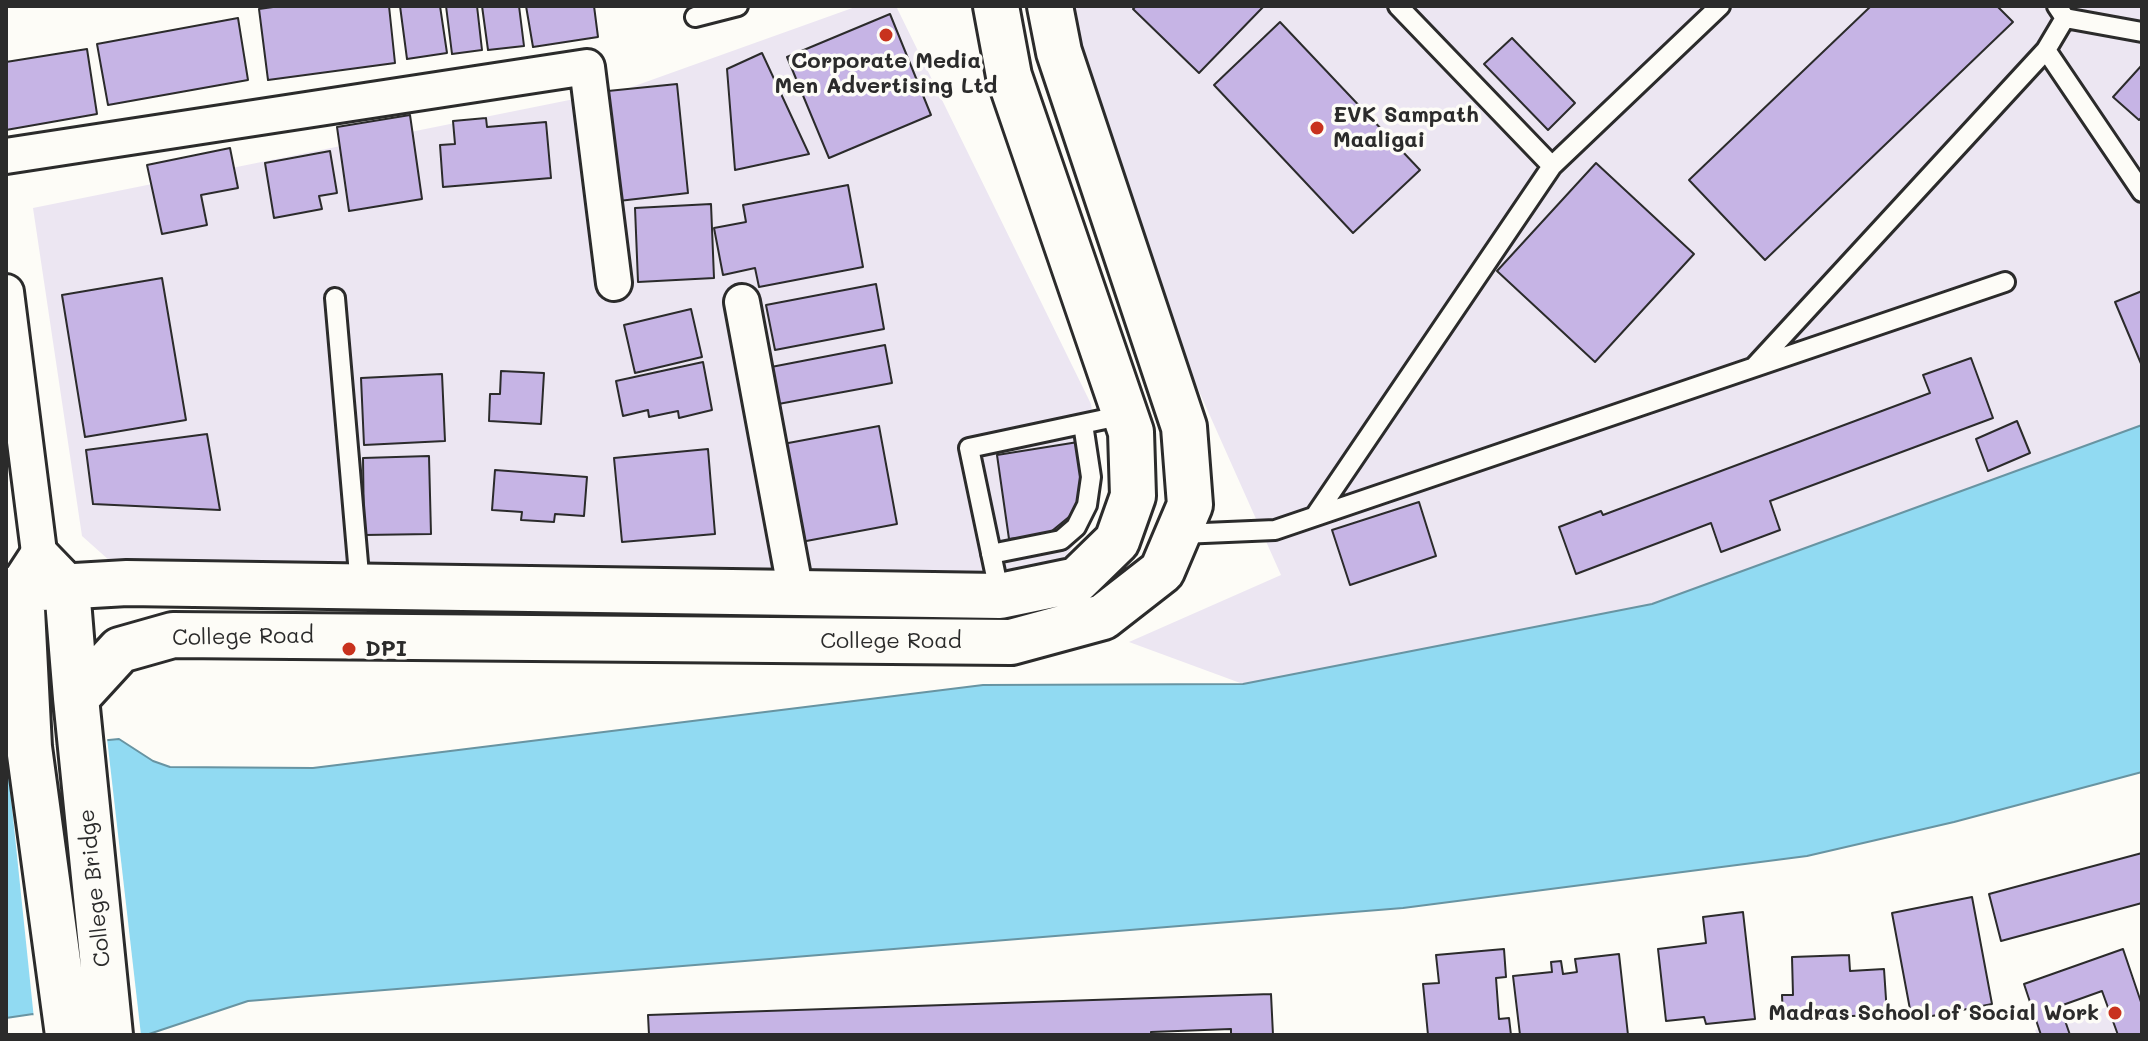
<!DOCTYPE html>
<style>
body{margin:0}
#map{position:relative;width:2148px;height:1041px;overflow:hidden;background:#fdfcf7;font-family:Mali,sans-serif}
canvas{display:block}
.frame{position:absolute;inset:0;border:8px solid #2b2b2b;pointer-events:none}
</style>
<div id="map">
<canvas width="2148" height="1041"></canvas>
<div class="frame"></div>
</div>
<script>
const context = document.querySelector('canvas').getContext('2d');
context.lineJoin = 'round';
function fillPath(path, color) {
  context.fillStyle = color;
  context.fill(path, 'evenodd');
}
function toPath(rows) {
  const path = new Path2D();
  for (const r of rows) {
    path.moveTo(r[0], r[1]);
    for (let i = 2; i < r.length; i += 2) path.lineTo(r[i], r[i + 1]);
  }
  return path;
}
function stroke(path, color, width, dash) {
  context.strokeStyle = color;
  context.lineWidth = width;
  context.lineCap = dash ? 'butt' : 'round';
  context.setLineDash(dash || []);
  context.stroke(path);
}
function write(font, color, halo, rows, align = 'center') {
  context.font = font + ' Mali,sans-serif';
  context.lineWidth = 7;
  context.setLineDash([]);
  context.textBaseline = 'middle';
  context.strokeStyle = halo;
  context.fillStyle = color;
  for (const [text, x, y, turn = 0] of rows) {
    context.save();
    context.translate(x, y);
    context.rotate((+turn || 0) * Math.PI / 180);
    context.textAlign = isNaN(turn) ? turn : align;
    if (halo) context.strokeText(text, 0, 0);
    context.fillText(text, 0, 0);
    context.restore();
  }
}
fillPath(toPath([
 [858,6,896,6,1091,404,1099,467,1093,518,1064,559,1023,579,110,561,82,536,33,208,629,88],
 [1048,6,2142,6,2142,425,1652,604,1243,684,1129,642,1281,575,1054,66],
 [2142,996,2142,1035,2037,1035,2035,1030]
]), '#ece6f2');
const water = toPath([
 [2142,425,2142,772,1954,822,1807,856,1403,908,248,1001,146,1035,130,1035,33,1014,6,1018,6,750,119,739,153,761,170,767,313,768,983,685,1243,684,1652,604,2142,425]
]);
fillPath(water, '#91daf2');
stroke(water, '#6894a2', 2);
fillPath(toPath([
 [107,738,141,1035,106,1035,34,1019,6,750]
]), '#fdfcf7');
const building = toPath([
 [280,6,389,6,395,63,268,80,259,9,280,6],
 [400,6,440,6,447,53,407,59,400,6],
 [446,6,477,6,482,50,452,54,446,6],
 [482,6,519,6,524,46,488,50,482,6],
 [526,6,594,6,598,37,533,47,526,6],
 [1136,6,1264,6,1199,73,1133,9,1136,6],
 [1871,6,1997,6,2013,22,1765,260,1689,180,1871,6],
 [890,14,931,115,829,158,787,57,890,14],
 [238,18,248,80,108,105,97,44,238,18],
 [1280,22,1420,170,1353,233,1214,85,1280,22],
 [1512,38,1575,103,1548,130,1484,64,1512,38],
 [87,49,97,114,6,130,6,62,87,49],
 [762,53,809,154,735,170,727,69,762,53],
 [2142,65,2142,117,2139,120,2113,97,2142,65],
 [677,84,688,193,610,202,598,92,677,84],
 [410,115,422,199,349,211,337,127,410,115],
 [486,118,487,127,546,122,551,178,443,187,440,145,455,144,453,121,486,118],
 [230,148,238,188,201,195,207,225,162,234,147,165,230,148],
 [330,151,337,193,319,196,322,209,274,218,265,163,330,151],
 [1596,163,1694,254,1595,362,1497,271,1596,163],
 [848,185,863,267,759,287,755,268,723,275,714,228,746,222,743,205,848,185],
 [711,204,714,278,638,282,635,208,711,204],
 [162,278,186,420,85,437,62,295,162,278],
 [876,284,884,329,775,350,766,305,876,284],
 [2142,291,2142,366,2115,302,2142,291],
 [691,309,702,357,635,373,624,325,691,309],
 [885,345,892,383,773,405,766,368,885,345],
 [1971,358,1993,418,1770,501,1780,530,1721,552,1711,523,1576,574,1559,527,1601,511,1603,515,1930,393,1923,375,1971,358],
 [703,362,712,410,679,418,678,411,649,417,648,410,623,416,616,381,703,362],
 [501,371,544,373,541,424,489,421,490,394,500,394,501,371],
 [442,374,445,441,364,445,361,378,442,374],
 [2017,421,2030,453,1988,471,1976,439,2017,421],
 [879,426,897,524,801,542,783,444,879,426],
 [207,434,220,510,93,504,86,450,207,434],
 [1078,442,1088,475,1081,507,1047,535,1009,539,997,455,1078,442],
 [708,449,715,534,622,542,614,458,708,449],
 [429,456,431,534,364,535,363,458,429,456],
 [495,470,587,477,584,516,555,514,554,522,521,520,522,512,492,510,495,470],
 [1419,502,1436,556,1350,585,1332,530,1419,502],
 [2142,853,2142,903,2001,941,1989,894,2142,853],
 [1972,897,1992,1004,1912,1020,1892,913,1972,897],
 [1743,912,1755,1019,1706,1024,1704,1017,1666,1021,1658,949,1706,943,1703,917,1743,912],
 [1504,949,1506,977,1496,978,1499,1019,1509,1018,1511,1035,1428,1035,1423,984,1439,983,1436,955,1504,949],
 [2123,949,2142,1005,2142,1035,2118,1035,2102,991,2060,1006,2070,1035,2041,1035,2024,984,2123,949],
 [1619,954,1628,1035,1520,1035,1513,976,1552,972,1551,962,1561,961,1563,974,1577,972,1575,959,1619,954],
 [1849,955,1850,971,1884,969,1887,1014,1783,1020,1782,995,1793,995,1792,957,1849,955],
 [1271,994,1273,1035,1231,1035,1231,1029,1151,1032,1151,1035,649,1035,648,1015,1271,994]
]);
fillPath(building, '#c6b4e5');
stroke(building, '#2b2b2b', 2);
const service = toPath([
 [1398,6,1552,166],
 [695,17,738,6],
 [2065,18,2142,32],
 [2046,50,2142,192],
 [335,298,360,586],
 [1755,366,2046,50,2065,18,2057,6],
 [1315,516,1552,166,1720,6],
 [1181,534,1275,530,2005,282],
 [991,554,1061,540,1076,527,1087,505,1091,477,1083,424],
 [1000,596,969,448,1124,415]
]);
const minor = toPath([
 [6,156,587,67,614,283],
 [6,292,40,560],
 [742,302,796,593]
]);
const secondary = toPath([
 [6,590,127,583,1000,596,1077,580,1117,541,1133,496,1131,432,1009,76,996,6],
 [68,1035,29,747,21,589,40,560,67,588,76,698],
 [110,1035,76,698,120,650,173,635,1011,642,1103,617,1162,571,1190,505,1184,427,1059,52,1050,6]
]);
stroke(service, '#2b2b2b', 24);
stroke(minor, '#2b2b2b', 40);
stroke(secondary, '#2b2b2b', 50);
stroke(service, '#fdfcf7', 18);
stroke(minor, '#fdfcf7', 34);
stroke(secondary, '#fdfcf7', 44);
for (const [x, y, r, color] of [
 [886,35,8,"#c8321e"],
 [1317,128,8,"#c8321e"],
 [349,649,8,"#c8321e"],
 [2115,1013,8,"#c8321e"]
]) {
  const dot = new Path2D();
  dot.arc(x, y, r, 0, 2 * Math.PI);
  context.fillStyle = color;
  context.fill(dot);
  stroke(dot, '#fdfcf7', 3);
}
write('bold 22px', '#2b2b2b', '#fdfcf7', [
 ["Corporate Media",886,61,"center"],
 ["Men Advertising Ltd",886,86,"center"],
 ["EVK Sampath",1333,115],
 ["Maaligai",1333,140],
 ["DPI",365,649],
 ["Madras School of Social Work",2099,1013,"right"]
], 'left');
write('22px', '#2b2b2b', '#fdfcf7', [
 ["College Road",243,637,-1],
 ["College Road",891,641],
 ["College Bridge",95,888,-96]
]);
</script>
